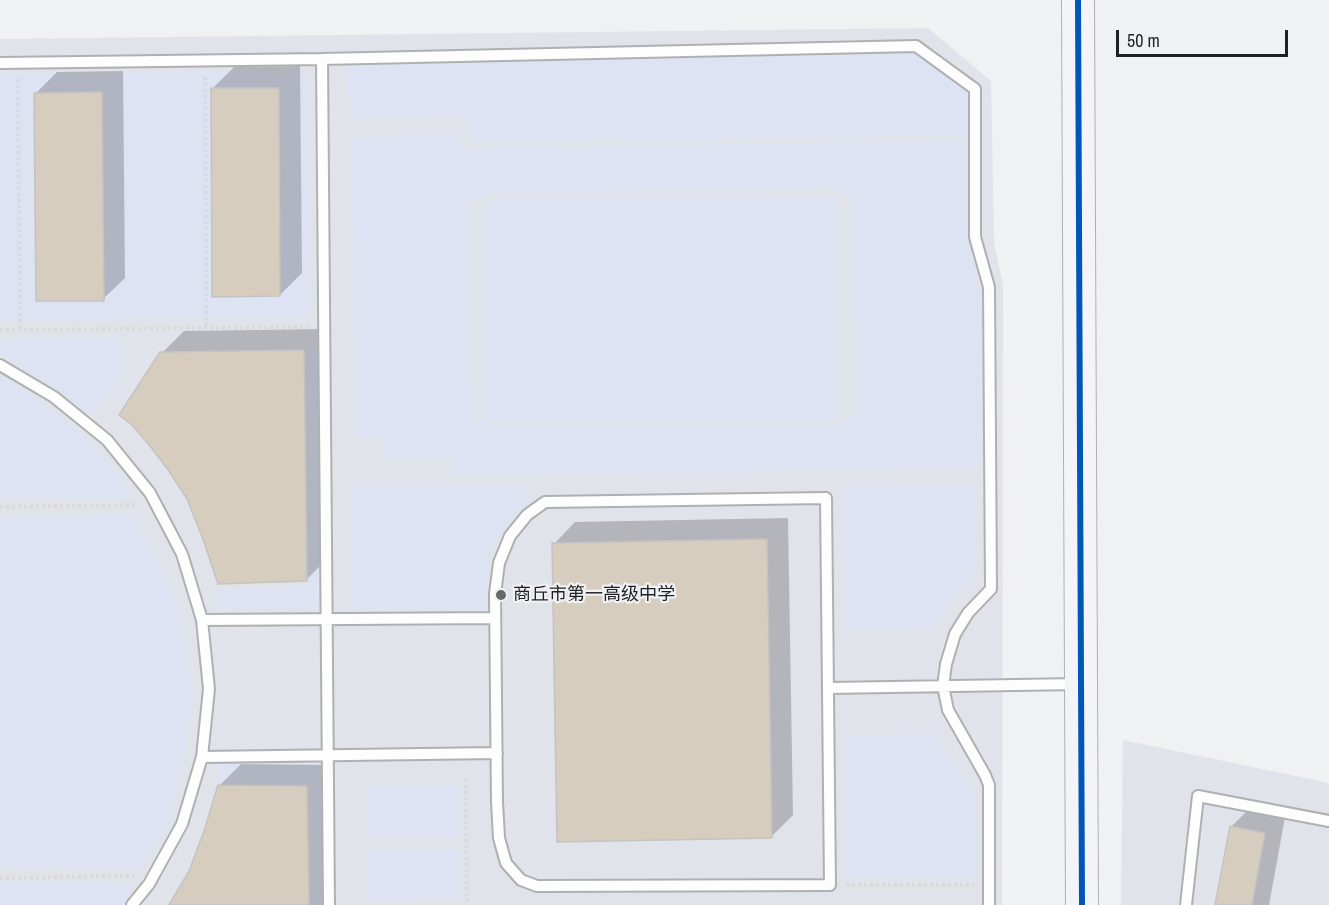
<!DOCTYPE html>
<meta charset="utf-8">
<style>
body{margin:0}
#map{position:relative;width:1329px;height:905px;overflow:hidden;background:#f0f1f3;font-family:"Archivo Narrow",sans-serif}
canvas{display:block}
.scale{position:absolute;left:1116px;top:30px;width:172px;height:27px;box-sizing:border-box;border:3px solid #1f2021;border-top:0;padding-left:8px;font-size:18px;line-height:21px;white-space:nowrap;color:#1f2021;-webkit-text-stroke:4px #eff1f4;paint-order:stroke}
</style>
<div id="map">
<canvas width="1329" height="905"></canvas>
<div class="scale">50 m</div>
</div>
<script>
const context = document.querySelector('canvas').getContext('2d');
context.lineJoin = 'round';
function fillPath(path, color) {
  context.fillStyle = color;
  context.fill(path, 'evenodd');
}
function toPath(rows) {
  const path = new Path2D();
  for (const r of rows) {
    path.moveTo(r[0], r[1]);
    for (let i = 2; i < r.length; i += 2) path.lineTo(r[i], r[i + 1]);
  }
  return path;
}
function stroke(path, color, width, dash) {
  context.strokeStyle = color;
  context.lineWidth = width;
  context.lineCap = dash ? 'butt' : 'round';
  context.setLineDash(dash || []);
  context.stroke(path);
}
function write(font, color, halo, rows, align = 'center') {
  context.font = font + ' "Archivo Narrow","Noto Sans SC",sans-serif';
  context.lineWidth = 4.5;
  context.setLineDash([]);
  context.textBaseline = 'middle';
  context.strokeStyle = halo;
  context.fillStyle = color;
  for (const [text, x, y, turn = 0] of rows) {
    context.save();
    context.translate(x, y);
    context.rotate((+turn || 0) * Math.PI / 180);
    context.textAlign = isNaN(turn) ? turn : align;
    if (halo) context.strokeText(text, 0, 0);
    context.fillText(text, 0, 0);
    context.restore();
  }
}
fillPath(toPath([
 [928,28,991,81,994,242,1003,286,1002,905,0,905,0,39],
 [1123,740,1329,783,1329,905,1121,905]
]), '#e0e3ea');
fillPath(toPath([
 [915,52,968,93,969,135,469,142,468,115,349,119,348,65],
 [307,71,309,316,0,320,0,74],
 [457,135,465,149,964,140,967,235,979,294,978,467,455,476,455,458,382,460,382,438,356,438,351,137],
 [832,188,855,199,857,414,835,427,500,428,471,417,470,201,492,192],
 [838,198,838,421,488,422,487,199],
 [119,338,119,377,95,414,0,351,0,339],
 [307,344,320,344,322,606,218,609,217,590,309,587],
 [0,375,36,399,84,435,122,479,128,498,0,497],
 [526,485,526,504,505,524,489,549,485,609,350,610,349,488],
 [974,485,976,568,933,628,845,630,843,487],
 [131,514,157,559,176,602,193,690,180,780,164,831,141,867,0,867,0,517],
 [931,734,976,793,978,876,846,878,844,736],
 [220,763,324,763,325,905,312,905,311,783,219,782],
 [459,785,460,835,368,835,367,786],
 [460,849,460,898,368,899,368,850],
 [0,882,133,883,126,903,124,905,0,905]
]), '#dde3f2');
fillPath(toPath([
 [300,66,302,273,280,295,212,89,234,67],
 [123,71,125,278,103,299,35,94,57,72],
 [326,329,328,558,306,580,162,353,184,331],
 [788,518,793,815,771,837,554,544,575,522],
 [241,764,328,765,330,905,171,905,191,872,219,786],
 [1253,805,1286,812,1269,905,1217,905,1231,827]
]), '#0003');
const building = toPath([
 [211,88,279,88,280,296,212,297,211,88],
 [102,92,104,301,36,301,34,93,102,92],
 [304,350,307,581,218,584,203,539,187,499,169,471,150,446,132,425,119,415,160,352,304,350],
 [767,539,772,838,557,842,552,543,767,539],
 [218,785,307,786,309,905,169,905,189,871,204,831,218,785],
 [1230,826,1265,833,1252,905,1215,905,1230,826]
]);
fillPath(building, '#d7cdbf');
stroke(building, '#c3c3c4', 1.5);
const lane = toPath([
 [322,59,916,46,975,89,975,237,989,287,991,589,968,613,955,634,946,664,943,686,948,710,985,775,989,785,989,905],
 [0,63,322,59,329,905],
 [0,365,54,397,107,440,150,493,182,554,202,620,209,689,202,757,182,824,149,884,132,905],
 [826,498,830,885,537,886,521,880,506,863,499,838,497,802,495,594,499,563,510,536,527,515,545,502,826,498],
 [202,620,495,618],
 [829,688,1078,684],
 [202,757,497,753],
 [1186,905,1198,796,1329,821]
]);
const secondary = toPath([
 [1078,0,1082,905]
]);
stroke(lane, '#afb0b1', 14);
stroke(secondary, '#afb0b1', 34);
stroke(toPath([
 [205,77,206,328],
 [18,79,20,330],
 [0,330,308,327],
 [0,507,137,505],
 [466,779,467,905],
 [0,878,134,876],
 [846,885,974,885]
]), '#dadada', 4, [3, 3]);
stroke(lane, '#fdfdfd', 10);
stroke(secondary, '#f3f4f7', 32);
stroke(toPath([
 [1078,0,1082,905]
]), '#0057b8', 6);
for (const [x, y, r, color] of [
 [501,595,6,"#68696a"]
]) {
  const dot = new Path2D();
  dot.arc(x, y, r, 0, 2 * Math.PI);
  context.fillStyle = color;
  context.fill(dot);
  stroke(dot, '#eff1f4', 2);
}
write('18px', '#1f2021', '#eff1f4', [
 ["商丘市第一高级中学",513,595]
], 'left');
</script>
